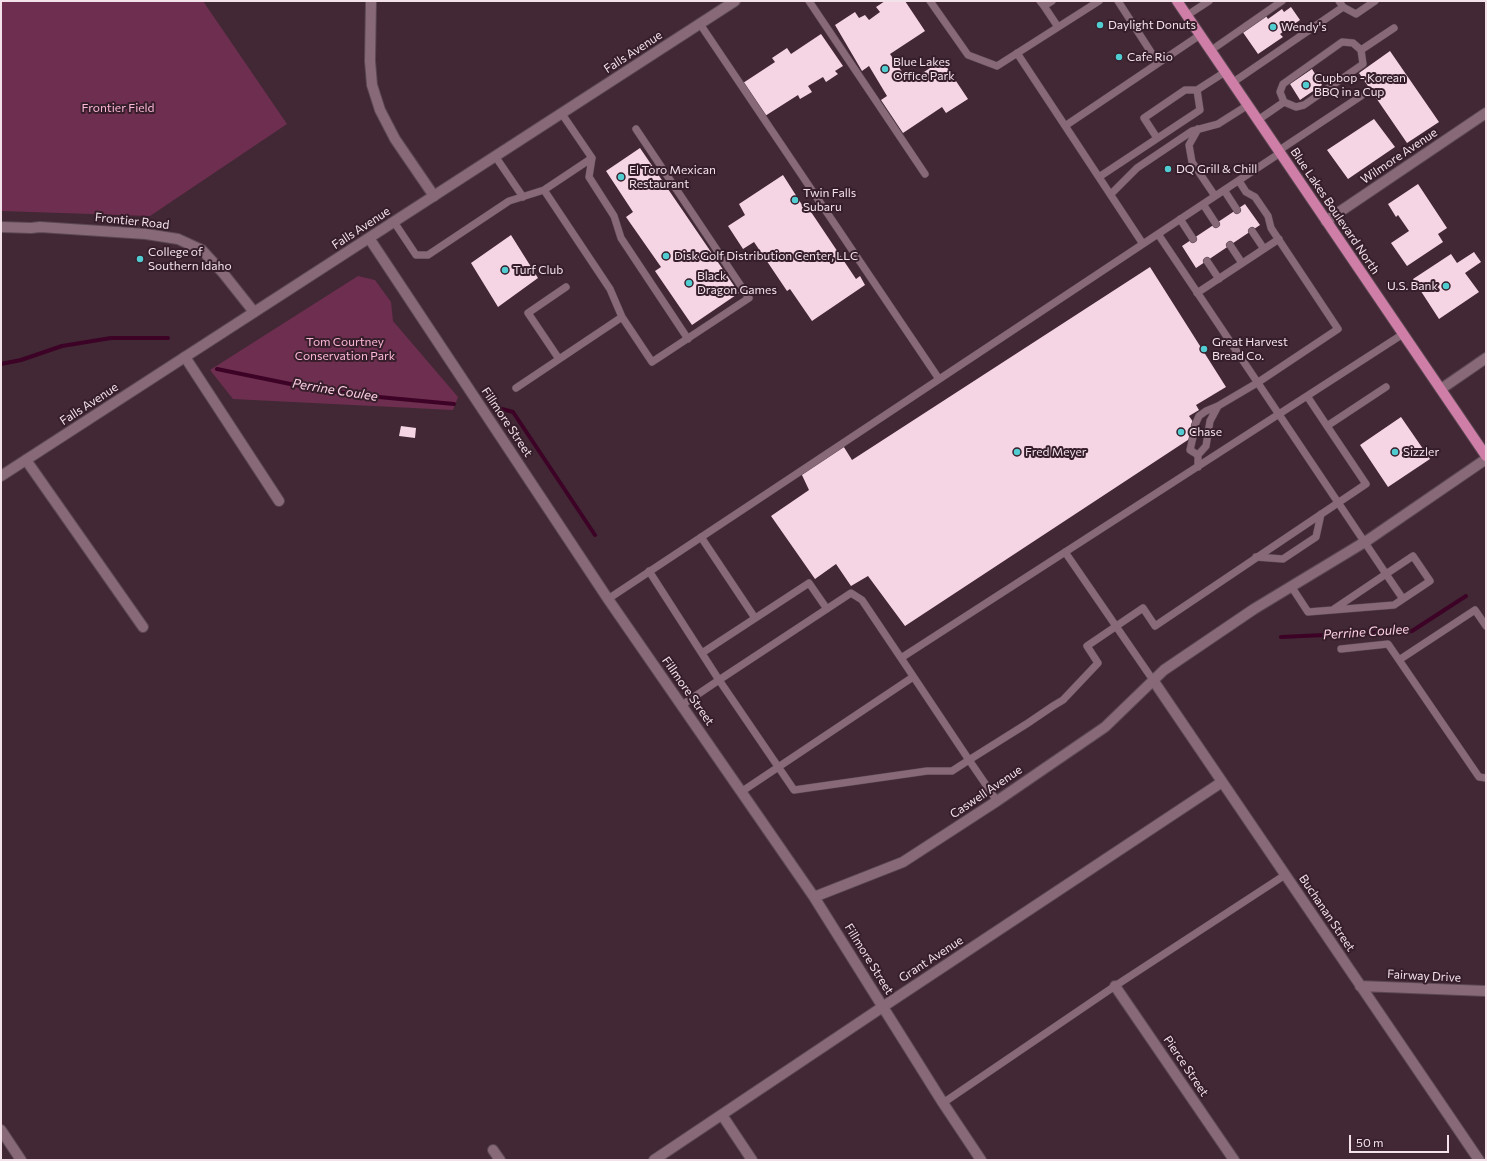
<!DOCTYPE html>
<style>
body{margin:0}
#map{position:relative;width:1487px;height:1161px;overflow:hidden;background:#412834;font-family:Commissioner,sans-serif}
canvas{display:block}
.frame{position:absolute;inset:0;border:2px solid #f3e2ea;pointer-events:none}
.scale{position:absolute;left:1349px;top:1135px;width:100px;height:18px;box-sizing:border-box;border:2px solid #f3e2ea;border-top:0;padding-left:5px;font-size:12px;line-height:14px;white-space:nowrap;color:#f3e2ea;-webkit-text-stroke:3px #361e2a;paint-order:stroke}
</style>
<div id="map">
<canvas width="1487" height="1161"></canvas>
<div class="frame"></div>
<div class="scale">50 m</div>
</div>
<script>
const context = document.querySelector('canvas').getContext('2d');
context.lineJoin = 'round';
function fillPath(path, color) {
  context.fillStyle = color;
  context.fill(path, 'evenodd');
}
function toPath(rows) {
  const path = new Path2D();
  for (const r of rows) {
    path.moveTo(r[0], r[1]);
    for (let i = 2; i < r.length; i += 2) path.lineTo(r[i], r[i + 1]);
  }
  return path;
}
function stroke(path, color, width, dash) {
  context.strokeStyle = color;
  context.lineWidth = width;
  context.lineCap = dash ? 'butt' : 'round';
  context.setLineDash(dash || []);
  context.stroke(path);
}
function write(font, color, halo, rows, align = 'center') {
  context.font = font + ' Commissioner,sans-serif';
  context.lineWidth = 4;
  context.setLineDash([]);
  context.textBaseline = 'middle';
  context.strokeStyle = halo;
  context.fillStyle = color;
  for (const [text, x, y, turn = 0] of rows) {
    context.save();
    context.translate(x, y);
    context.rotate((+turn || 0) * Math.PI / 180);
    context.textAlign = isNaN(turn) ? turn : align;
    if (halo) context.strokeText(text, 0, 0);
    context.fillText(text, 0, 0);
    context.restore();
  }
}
fillPath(toPath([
 [1,1,203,1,287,124,150,216,1,211],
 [358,276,375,280,391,302,393,321,458,397,453,410,233,399,210,370]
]), '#6e2e50');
stroke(toPath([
 [1,364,21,360,62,346,111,338,168,338],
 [217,369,305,387,357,395,454,404],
 [502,409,513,412,595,535],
 [1281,637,1412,631,1466,596]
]), '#3d0327', 4);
fillPath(toPath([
 [885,1,905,1,925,31,890,54,909,82,942,60,968,99,946,113,942,107,903,133,881,100,887,96,869,66,862,71,835,25,855,12,859,18,865,15,869,20,880,12,876,7],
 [1291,7,1300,20,1280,34,1283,37,1258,54,1242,31,1266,16,1268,19,1282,9,1284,12],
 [821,34,843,66,835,71,838,74,826,82,823,77,808,86,812,92,800,99,798,95,765,116,743,83,775,62,772,58,787,48,791,54],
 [1390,51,1439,122,1407,143,1359,73],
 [1312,69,1322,85,1300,100,1290,84],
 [1374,119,1395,147,1348,179,1327,150],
 [640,148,739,293,692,325,655,271,661,267,626,217,633,212,606,171],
 [783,175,804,208,807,206,856,279,860,276,865,285,812,321,790,289,787,291,754,242,743,249,728,226,745,215,739,204],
 [1418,184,1447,228,1438,234,1443,242,1407,266,1391,243,1409,231,1398,215,1396,217,1388,204],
 [1245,204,1260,225,1196,268,1182,246],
 [511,235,538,278,498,307,471,263],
 [1474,252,1481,262,1465,273,1479,292,1439,319,1413,279,1451,254,1457,263],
 [1150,267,1226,387,1196,405,1199,410,1189,416,1200,432,905,626,868,576,851,586,836,564,815,579,771,516,809,490,801,473,842,444,852,460],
 [1401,417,1430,459,1388,487,1360,445],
 [401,426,416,428,415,438,399,436]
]), '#f5d4e3');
const lane = toPath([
 [809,1,925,174],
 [930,1,968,55,997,66,1099,1],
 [1040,1,1044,6,1052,1],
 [1118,1,1158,63],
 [1339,1,1343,7,1356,14,1375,1],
 [1044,6,1058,27],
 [1186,16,1209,1],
 [700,24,939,379],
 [1210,51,1282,1],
 [1017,53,1143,244],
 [1232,83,1343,7],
 [1284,102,1280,92,1283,84,1342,42,1353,43,1361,50],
 [562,114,592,158,589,177,614,216,621,238,688,339],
 [1258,120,1284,102,1296,107,1304,105,1363,64,1361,50,1394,28],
 [1065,126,1200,35],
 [1198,129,1189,145,1192,162,1215,196],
 [1157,138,1144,118,1185,90,1197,90,1225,72],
 [1278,151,1361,96],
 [495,156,523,197],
 [1099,177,1200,110,1197,90],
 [544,190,610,289,622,317],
 [1224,190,1237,210],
 [1111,194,1137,168,1192,131,1218,124,1248,105],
 [1203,204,1216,224],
 [1180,219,1193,239],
 [394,222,416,255,428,255,509,201,544,190,592,158],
 [1252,231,1264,249],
 [1158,234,1386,574,1413,556,1430,581,1394,605,1308,612,1291,586],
 [1230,245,1242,263],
 [1207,261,1219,279],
 [1197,293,1279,239],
 [559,359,528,313,566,287],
 [516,388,622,317,652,362,749,298,636,129],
 [1307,396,1327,426],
 [1195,425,1199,416,1206,411,1218,406],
 [1193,437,1190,450,1198,455],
 [1198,467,1198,455,1206,446,1210,421,1218,406,1257,383,1338,329,1271,228,1268,216,1255,197,1246,192,1239,181],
 [701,537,755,618],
 [1065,552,1153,680],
 [1256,557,1283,559,1316,537,1321,514],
 [649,571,719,680,682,705],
 [608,599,1280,153],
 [1334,609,1386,574,1403,599],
 [1486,626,1475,610,1399,660,1479,777,1486,778],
 [1341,649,1388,644,1399,660],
 [702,653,809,583,827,609],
 [901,658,1403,334],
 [741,792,913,677],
 [997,801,969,760,901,658,862,600,851,593,719,680,794,790,927,771,952,771,969,760,1028,723,1053,706,1063,700,1098,663,1087,646,1143,608,1155,626,1366,484,1327,426,1386,387],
 [943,1103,1115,986,1285,875]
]);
const street = toPath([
 [371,1,370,61,372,85,380,110,395,139,434,196],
 [1326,221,1486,113],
 [1,227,31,228,40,227,146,234,178,239,202,250,223,273,254,312],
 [185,357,279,501],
 [1441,389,1486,358],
 [26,460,143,627],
 [1153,680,1479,1160],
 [1115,986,1234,1160],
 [1360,986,1486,991],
 [722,1115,752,1160],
 [493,1150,500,1160],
 [654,1160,884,1006,1222,782]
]);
const secondary = toPath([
 [369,238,608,599,814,897,943,1103,981,1160],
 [1,476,735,1],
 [814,897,903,862,997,801,1105,727,1164,670,1254,609,1368,540,1486,459],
 [1,1130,21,1160]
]);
const primary = toPath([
 [1177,1,1486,456]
]);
stroke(lane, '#5b4752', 8);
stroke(street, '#5b4752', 12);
stroke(secondary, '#5b4752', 12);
stroke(primary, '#5b4752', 12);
stroke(lane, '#876977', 7);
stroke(street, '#876977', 10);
stroke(secondary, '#876977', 10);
stroke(primary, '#cf7ea7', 10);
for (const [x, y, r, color] of [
 [1100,25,4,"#51ccd1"],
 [1273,27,4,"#51ccd1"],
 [1119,57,4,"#51ccd1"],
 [885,69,4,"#51ccd1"],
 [1306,85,4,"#51ccd1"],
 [1168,169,4,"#51ccd1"],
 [621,177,4,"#51ccd1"],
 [795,200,4,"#51ccd1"],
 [666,256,4,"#51ccd1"],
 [140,259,4,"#51ccd1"],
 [505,270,4,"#51ccd1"],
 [689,283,4,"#51ccd1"],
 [1446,286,4,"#51ccd1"],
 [1204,349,4,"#51ccd1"],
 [1181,432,4,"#51ccd1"],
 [1017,452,4,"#51ccd1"],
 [1395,452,4,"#51ccd1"]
]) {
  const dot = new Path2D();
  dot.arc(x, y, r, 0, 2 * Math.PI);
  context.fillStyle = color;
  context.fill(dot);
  stroke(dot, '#361e2a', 1.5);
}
write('12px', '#f3e2ea', '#361e2a', [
 ["Daylight Donuts",1108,25],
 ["Wendy's",1281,27],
 ["Cafe Rio",1127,57],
 ["Blue Lakes",893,62],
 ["Office Park",893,76],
 ["Cupbop - Korean",1314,78],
 ["BBQ in a Cup",1314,92],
 ["DQ Grill & Chill",1176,169],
 ["El Toro Mexican",629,170],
 ["Restaurant",629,184],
 ["Twin Falls",803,193],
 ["Subaru",803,207],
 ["College of",148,252],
 ["Southern Idaho",148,266],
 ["Disk Golf Distribution Center, LLC",674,256],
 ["Turf Club",513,270],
 ["Black",697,276],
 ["Dragon Games",697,290],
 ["U.S. Bank",1438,286,"right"],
 ["Great Harvest",1212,342],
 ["Bread Co.",1212,356],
 ["Chase",1189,432],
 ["Fred Meyer",1025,452],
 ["Sizzler",1403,452]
], 'left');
write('12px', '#f3e2ea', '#361e2a', [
 ["Falls Avenue",633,52,-33],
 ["Wilmore Avenue",1399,156,-34],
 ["Blue Lakes Boulevard North",1335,211,56],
 ["Frontier Road",132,221,6],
 ["Falls Avenue",361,228,-33],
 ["Falls Avenue",89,404,-33],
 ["Fillmore Street",507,422,56],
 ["Fillmore Street",688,691,55],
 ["Caswell Avenue",986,792,-34],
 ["Buchanan Street",1327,913,56],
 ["Fillmore Street",869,959,58],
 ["Grant Avenue",931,959,-33],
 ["Fairway Drive",1424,976,3],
 ["Pierce Street",1186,1066,56]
]);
write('12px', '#fdb8d9', '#361e2a', [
 ["Frontier Field",118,108],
 ["Tom Courtney",345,342],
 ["Conservation Park",345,356]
]);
write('italic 13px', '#ffd0e6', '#361e2a', [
 ["Perrine Coulee",335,390,9],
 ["Perrine Coulee",1366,632,-4]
]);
</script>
